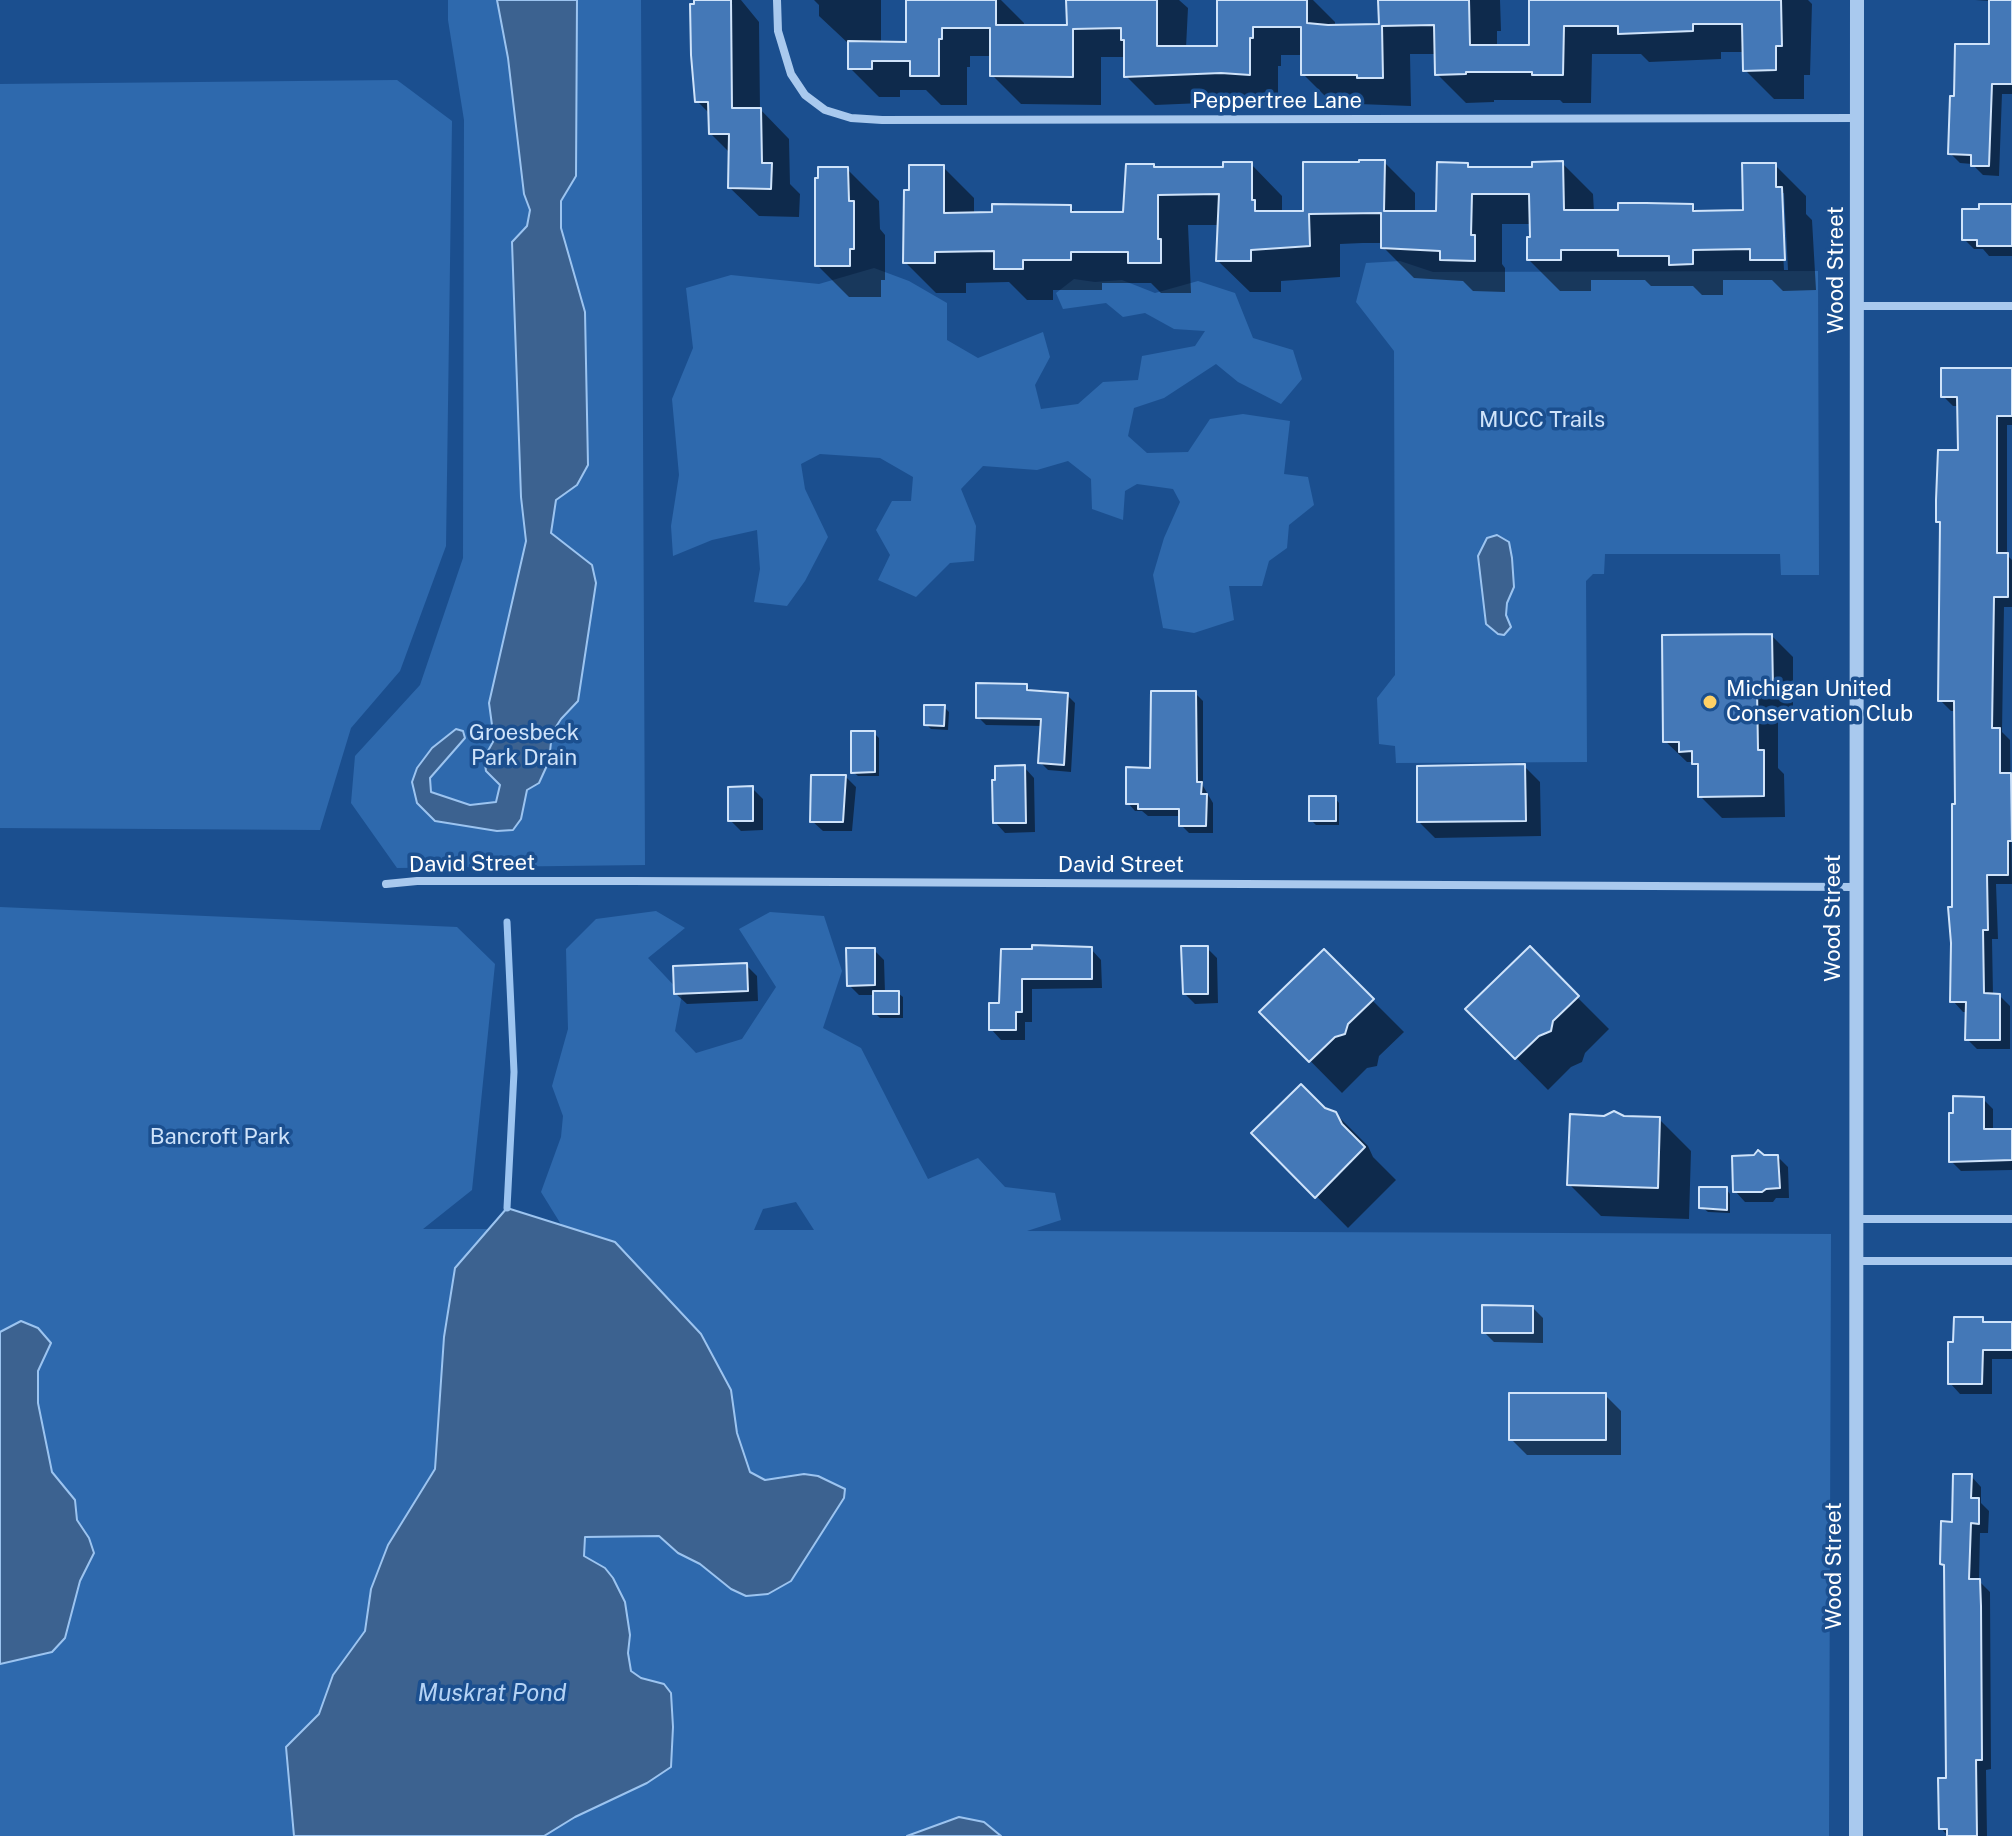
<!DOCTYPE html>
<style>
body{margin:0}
canvas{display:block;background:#1b4f8f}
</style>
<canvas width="2012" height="1836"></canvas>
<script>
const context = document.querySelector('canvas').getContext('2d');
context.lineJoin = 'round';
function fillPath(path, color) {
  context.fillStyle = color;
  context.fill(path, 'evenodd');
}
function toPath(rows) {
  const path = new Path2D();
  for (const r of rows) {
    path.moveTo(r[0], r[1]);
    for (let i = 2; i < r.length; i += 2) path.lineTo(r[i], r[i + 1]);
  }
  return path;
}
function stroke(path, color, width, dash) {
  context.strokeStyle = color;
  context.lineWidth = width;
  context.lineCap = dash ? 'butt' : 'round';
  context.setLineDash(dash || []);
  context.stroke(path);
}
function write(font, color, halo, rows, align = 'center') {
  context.font = font + ' "Public Sans",sans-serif';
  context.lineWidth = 7;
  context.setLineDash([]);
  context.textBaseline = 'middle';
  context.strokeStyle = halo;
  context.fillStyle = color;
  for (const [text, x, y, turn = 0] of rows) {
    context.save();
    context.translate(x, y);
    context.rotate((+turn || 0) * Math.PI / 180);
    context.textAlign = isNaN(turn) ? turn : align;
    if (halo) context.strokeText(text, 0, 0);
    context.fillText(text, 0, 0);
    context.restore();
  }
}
fillPath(toPath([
 [448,0,641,0,645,865,397,868,351,803,355,756,420,685,463,558,464,120,448,20],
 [397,80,452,121,446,546,400,671,351,728,320,830,0,828,0,84],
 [1400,261,1433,272,1818,271,1819,575,1781,575,1780,554,1605,554,1604,574,1593,574,1586,581,1587,762,1396,763,1395,746,1379,744,1377,698,1395,675,1394,351,1356,302,1366,263],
 [874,268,909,281,947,303,947,340,978,358,1043,332,1050,357,1035,385,1041,409,1078,404,1103,382,1138,380,1142,356,1195,346,1205,331,1174,329,1145,313,1123,317,1106,303,1063,309,1056,293,1074,279,1095,282,1122,280,1155,293,1198,281,1235,293,1253,338,1293,350,1302,379,1281,404,1238,382,1216,364,1164,398,1134,408,1128,436,1147,453,1188,452,1210,419,1243,414,1290,421,1284,474,1308,477,1314,505,1289,525,1287,548,1269,561,1262,586,1229,586,1234,620,1194,633,1163,628,1153,575,1164,538,1180,502,1173,489,1137,484,1125,491,1123,520,1092,509,1091,479,1068,461,1037,470,983,466,961,489,976,526,974,561,950,563,916,597,878,580,890,555,876,530,892,501,911,501,913,477,880,458,820,454,801,464,805,489,828,537,805,581,787,606,754,602,760,569,757,530,712,540,673,556,671,526,679,475,672,399,693,348,686,288,731,275,819,284],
 [0,907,457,927,495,964,472,1190,423,1229,568,1229,562,1226,541,1192,561,1137,563,1116,552,1086,568,1029,566,949,596,919,656,911,685,928,648,958,682,994,675,1031,696,1053,742,1039,776,987,739,929,770,912,824,916,842,971,823,1028,861,1048,928,1179,978,1158,1005,1187,1055,1193,1061,1220,1027,1231,1831,1234,1829,1836,0,1836],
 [796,1202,814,1230,754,1230,763,1209]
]), '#2e69ad');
const water = toPath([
 [497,0,577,0,576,176,561,201,561,228,585,312,588,465,577,485,556,500,551,533,592,565,596,583,578,701,561,719,552,733,549,761,539,783,527,790,521,819,513,830,497,831,435,821,417,803,412,782,417,768,432,748,456,729,463,731,465,738,430,778,431,792,470,805,496,802,500,785,486,771,484,758,494,740,489,703,526,541,521,497,512,242,527,226,530,210,524,194,508,58,497,0],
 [1497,535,1509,542,1512,558,1514,587,1507,603,1506,615,1511,627,1504,635,1498,634,1486,624,1478,556,1487,538,1497,535],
 [507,1208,615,1242,701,1334,731,1390,737,1433,750,1472,765,1480,804,1474,818,1476,845,1489,844,1498,791,1581,768,1594,746,1596,731,1589,700,1564,678,1553,659,1536,585,1537,584,1556,605,1568,613,1578,625,1602,630,1635,628,1653,631,1671,641,1678,664,1684,671,1693,673,1727,671,1767,647,1783,575,1817,544,1836,294,1836,286,1747,319,1714,333,1675,365,1631,371,1589,388,1545,435,1469,444,1337,455,1268,507,1208],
 [21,1321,38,1328,51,1343,38,1371,38,1403,52,1472,75,1500,77,1520,89,1538,94,1553,80,1581,65,1638,52,1652,0,1664,0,1332,21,1321],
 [959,1817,984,1822,1001,1836,907,1836,959,1817]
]);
fillPath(water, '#3c6290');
stroke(water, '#9cc4f0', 2);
fillPath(toPath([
 [696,0,741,0,759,22,760,109,789,139,790,184,800,194,799,217,759,216,730,188,731,154,711,134,711,115,697,101],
 [814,0,881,0,881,44,908,44,908,4,905,0,1001,0,1024,23,1024,27,1069,27,1068,0,1179,0,1188,8,1186,48,1219,48,1217,0,1313,0,1335,22,1335,26,1381,26,1380,0,1500,0,1501,31,1497,31,1497,47,1531,47,1529,0,1808,0,1812,4,1810,75,1804,75,1804,99,1774,99,1745,70,1744,52,1721,52,1721,59,1649,62,1641,54,1592,54,1591,103,1563,103,1560,100,1494,100,1494,102,1466,103,1437,74,1437,54,1410,54,1411,106,1332,103,1303,74,1303,55,1281,55,1281,66,1278,66,1278,103,1251,101,1155,105,1126,76,1126,57,1101,57,1101,105,1021,104,992,75,992,56,970,56,970,67,967,67,967,105,941,105,926,90,900,90,900,97,879,97,850,68,850,45,819,16,819,5],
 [1975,0,2012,0,2012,94,2002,94,1999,176,1983,175,1972,164,1960,163,1950,153,1956,98,1990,46,1991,1],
 [1384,162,1415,193,1415,213,1438,213,1467,165,1471,169,1534,169,1562,163,1593,194,1594,212,1692,206,1698,213,1745,212,1775,165,1806,196,1806,214,1812,220,1816,290,1783,291,1772,280,1723,280,1723,295,1702,295,1693,286,1651,286,1645,280,1591,280,1591,291,1560,291,1529,260,1531,224,1502,224,1502,264,1505,268,1505,292,1473,291,1463,281,1414,278,1383,247,1383,243,1363,243,1340,244,1340,277,1281,281,1281,292,1250,292,1218,261,1220,225,1188,225,1191,293,1161,293,1151,283,1102,283,1102,290,1053,290,1053,300,1027,300,1009,282,966,283,966,293,936,293,905,262,911,192,943,167,974,198,974,214,1070,207,1077,214,1125,214,1153,166,1157,169,1225,169,1251,164,1282,196,1282,213,1305,213],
 [1780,193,1784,193,1788,270,1784,270],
 [847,169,879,201,880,229,885,235,885,280,881,280,881,297,849,297,817,265],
 [2011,194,2012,256,1989,256,1983,249,1974,249,1964,239,1981,211,2011,206],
 [2012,370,2012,425,2007,425,2007,555,2012,560,2012,607,2004,607,2002,732,2010,740,2012,884,1996,884,1998,939,1992,939,1993,995,2000,996,2010,1006,2010,1049,1977,1049,1967,1039,1967,1012,1963,1012,1953,1001,1957,806,1956,711,1951,711,1940,700,1940,452,1960,452,1960,406,1953,406,1943,396],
 [1772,636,1793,657,1793,708,1778,708,1778,768,1784,774,1785,817,1722,818,1700,796,1700,769,1693,762,1687,762,1665,741],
 [1026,686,1033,692,1067,695,1075,703,1071,772,1048,770,1040,762,1043,726,986,725,978,717],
 [1195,693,1203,701,1203,786,1213,803,1213,833,1189,833,1181,825,1181,816,1148,816,1142,811,1135,811,1128,803,1152,770],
 [944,707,949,712,948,730,931,729,926,724],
 [874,733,879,738,879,776,858,776,853,772],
 [1524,766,1540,782,1541,836,1435,838,1419,822],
 [1024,767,1034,778,1035,832,1005,833,995,822],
 [846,777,856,787,852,831,823,831,812,821],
 [752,788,763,799,763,830,741,831,730,820],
 [1335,798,1339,803,1339,825,1316,825,1311,820],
 [1207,948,1217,958,1218,1003,1195,1004,1185,994],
 [1091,949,1101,960,1102,988,1032,989,1032,1022,1025,1022,1025,1040,1001,1040,991,1029,1001,1005,1003,951],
 [1529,949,1609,1029,1585,1053,1582,1062,1571,1067,1548,1090,1468,1009],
 [874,950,884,960,885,993,898,993,903,997,903,1018,880,1018,875,1013,875,995,859,995,849,985],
 [1324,952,1404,1032,1379,1056,1377,1066,1367,1068,1342,1093,1262,1012],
 [746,965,757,976,758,1001,687,1004,676,994],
 [1983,1099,1993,1109,1993,1131,2012,1131,2012,1170,1961,1171,1951,1161],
 [1324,1110,1335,1113,1368,1146,1373,1157,1396,1180,1348,1228,1254,1133],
 [1605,1118,1659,1119,1691,1151,1689,1219,1601,1216,1569,1184],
 [1763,1157,1778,1157,1788,1167,1789,1198,1776,1198,1773,1202,1745,1202,1735,1191],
 [1726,1189,1730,1194,1730,1213,1708,1212,1703,1208],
 [1533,1308,1543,1318,1543,1343,1494,1342,1484,1332],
 [1982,1319,1987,1324,2012,1324,2012,1359,1992,1359,1992,1394,1960,1394,1950,1383,1955,1344],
 [1605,1395,1621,1411,1621,1455,1527,1455,1511,1439],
 [1971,1476,1981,1487,1981,1503,1989,1511,1988,1533,1980,1533,1979,1581,1990,1592,1991,1769,1986,1770,1987,1836,1948,1836,1941,1828,1948,1780,1946,1568,1942,1564]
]), '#0007');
stroke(toPath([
 [507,922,514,1072,507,1208]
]), '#9cc4f0', 7);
const building = toPath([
 [694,0,731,0,732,108,761,108,762,163,772,163,771,189,728,188,729,134,709,134,708,102,695,102,691,55,690,4,694,4,694,0],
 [906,0,996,0,996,25,1067,25,1066,0,1157,0,1157,46,1217,46,1217,0,1307,0,1307,23,1328,25,1379,24,1378,0,1469,0,1470,45,1529,45,1529,0,1781,0,1782,46,1776,46,1776,70,1743,71,1742,24,1693,24,1693,31,1618,34,1618,26,1564,26,1563,75,1532,75,1532,72,1466,72,1466,74,1435,75,1434,25,1382,26,1383,78,1357,78,1357,75,1301,75,1301,27,1253,27,1253,38,1250,38,1250,75,1221,73,1124,77,1124,40,1121,40,1121,28,1073,29,1073,77,990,76,990,28,942,28,942,39,939,39,939,76,910,76,910,61,872,61,872,69,848,69,848,41,906,42,906,0],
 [1989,0,2012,0,2012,84,1992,84,1989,166,1971,166,1971,155,1948,154,1950,96,1954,96,1955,44,1989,44,1989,0],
 [1359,160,1385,160,1384,211,1436,211,1437,162,1468,163,1468,167,1532,167,1532,162,1563,161,1564,210,1618,210,1618,203,1646,203,1693,204,1693,211,1743,210,1742,163,1776,163,1776,187,1782,187,1785,260,1750,260,1750,249,1693,250,1693,264,1669,265,1669,256,1618,256,1618,250,1561,250,1561,260,1527,260,1527,237,1530,237,1529,194,1472,194,1471,235,1475,235,1475,261,1440,260,1440,251,1381,248,1381,213,1309,214,1310,246,1251,250,1251,261,1216,261,1219,194,1158,195,1158,239,1161,239,1161,263,1128,263,1128,252,1071,252,1071,260,1023,260,1023,269,994,269,994,251,935,252,935,263,903,263,904,190,909,190,909,165,944,165,944,213,992,212,992,204,1071,205,1071,212,1123,212,1126,164,1154,164,1154,167,1223,167,1223,162,1252,162,1252,200,1255,200,1255,211,1303,211,1303,162,1359,162,1359,160],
 [818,167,848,167,849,201,854,201,854,249,850,249,850,266,815,266,815,178,818,178,818,167],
 [1979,204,2012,204,2012,246,1977,246,1977,240,1962,240,1962,209,1979,209,1979,204],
 [1941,368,2012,368,2012,416,1997,416,1997,553,2008,553,2008,597,1994,597,1992,728,2000,728,2000,773,2011,773,2012,841,2008,841,2008,875,1987,875,1988,930,1983,930,1984,993,2000,994,2000,1040,1965,1040,1966,1002,1950,1002,1951,943,1948,907,1952,907,1952,804,1955,804,1954,701,1938,701,1940,522,1936,522,1936,500,1938,450,1958,450,1957,397,1941,397,1941,368],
 [1772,634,1773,688,1757,688,1758,750,1764,750,1764,796,1698,797,1698,764,1692,764,1692,751,1679,752,1679,742,1663,742,1662,635,1772,634],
 [976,683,1027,684,1027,690,1068,693,1064,765,1038,763,1041,719,976,718,976,683],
 [1151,691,1196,691,1197,782,1202,782,1201,794,1207,794,1206,826,1179,826,1179,809,1138,809,1138,804,1126,804,1126,767,1150,768,1151,691],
 [924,705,945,705,944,726,924,725,924,705],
 [851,731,875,731,875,772,851,773,851,731],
 [1525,764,1526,821,1417,822,1417,766,1525,764],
 [1025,765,1026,823,993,823,992,780,995,780,995,766,1025,765],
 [811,775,846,775,843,822,810,822,811,775],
 [753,786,753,821,728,821,728,787,753,786],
 [1309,796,1336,796,1336,821,1309,821,1309,796],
 [1032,945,1092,947,1092,979,1022,979,1022,1012,1016,1012,1016,1030,989,1030,989,1003,999,1003,1001,949,1032,949,1032,945],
 [1181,946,1208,946,1208,994,1183,994,1181,946],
 [1530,946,1579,996,1553,1021,1551,1031,1539,1036,1515,1059,1465,1009,1530,946],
 [846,948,875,948,875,985,847,986,846,948],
 [1324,949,1374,999,1348,1024,1345,1034,1335,1037,1309,1062,1259,1012,1324,949],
 [747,963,748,991,674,994,673,966,747,963],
 [873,991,899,991,899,1014,873,1014,873,991],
 [1301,1084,1325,1108,1336,1112,1342,1124,1365,1147,1315,1198,1251,1133,1301,1084],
 [1953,1096,1984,1097,1984,1129,2012,1129,2012,1160,1949,1162,1949,1113,1953,1113,1953,1096],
 [1614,1111,1624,1116,1660,1117,1658,1188,1567,1185,1570,1114,1604,1116,1614,1111],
 [1758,1150,1764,1155,1778,1155,1780,1188,1766,1189,1762,1192,1733,1192,1732,1156,1754,1155,1758,1150],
 [1699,1187,1727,1187,1727,1210,1699,1208,1699,1187],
 [1482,1305,1533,1306,1533,1333,1482,1333,1482,1305],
 [1954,1317,1983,1317,1983,1322,2012,1322,2012,1350,1983,1350,1982,1384,1948,1384,1948,1342,1953,1342,1954,1317],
 [1509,1393,1606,1393,1606,1440,1509,1440,1509,1393],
 [1953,1474,1972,1474,1971,1498,1979,1498,1979,1524,1971,1523,1969,1579,1980,1579,1981,1606,1982,1760,1976,1760,1977,1836,1947,1836,1947,1829,1939,1829,1938,1778,1946,1778,1944,1565,1940,1564,1941,1521,1952,1522,1953,1474]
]);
fillPath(building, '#4478b7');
stroke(building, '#cfe3fa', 2);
stroke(toPath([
 [777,0,778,31,791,74,805,95,825,110,851,118,882,120,1856,118],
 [1858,306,2012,306],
 [386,884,417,881,633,881,1855,887],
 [1857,1219,2012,1219],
 [1858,1261,2012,1261]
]), '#a9c9ee', 8);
stroke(toPath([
 [1856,1836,1857,0]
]), '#a9c9ee', 14);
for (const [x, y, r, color] of [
 [1710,702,8,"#ffd166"]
]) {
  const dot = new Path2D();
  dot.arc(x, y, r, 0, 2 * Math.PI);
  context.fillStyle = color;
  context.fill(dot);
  stroke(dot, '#1b4f8f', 3);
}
write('22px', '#fff', '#1b4f8f', [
 ["Peppertree Lane",1277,101],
 ["Wood Street",1836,270,-90],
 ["David Street",472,864,-1],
 ["David Street",1121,865],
 ["Wood Street",1833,918,-90],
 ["Wood Street",1834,1566,-90]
]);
write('22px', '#cfe3fa', '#1b4f8f', [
 ["MUCC Trails",1542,420],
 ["Groesbeck",524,733],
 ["Park Drain",524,758],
 ["Bancroft Park",220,1137]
]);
write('22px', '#fff', '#1b4f8f', [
 ["Michigan United",1726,689],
 ["Conservation Club",1726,714]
], 'left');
write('italic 24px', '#b5d3f5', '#1b4f8f', [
 ["Muskrat Pond",492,1694]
]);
</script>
